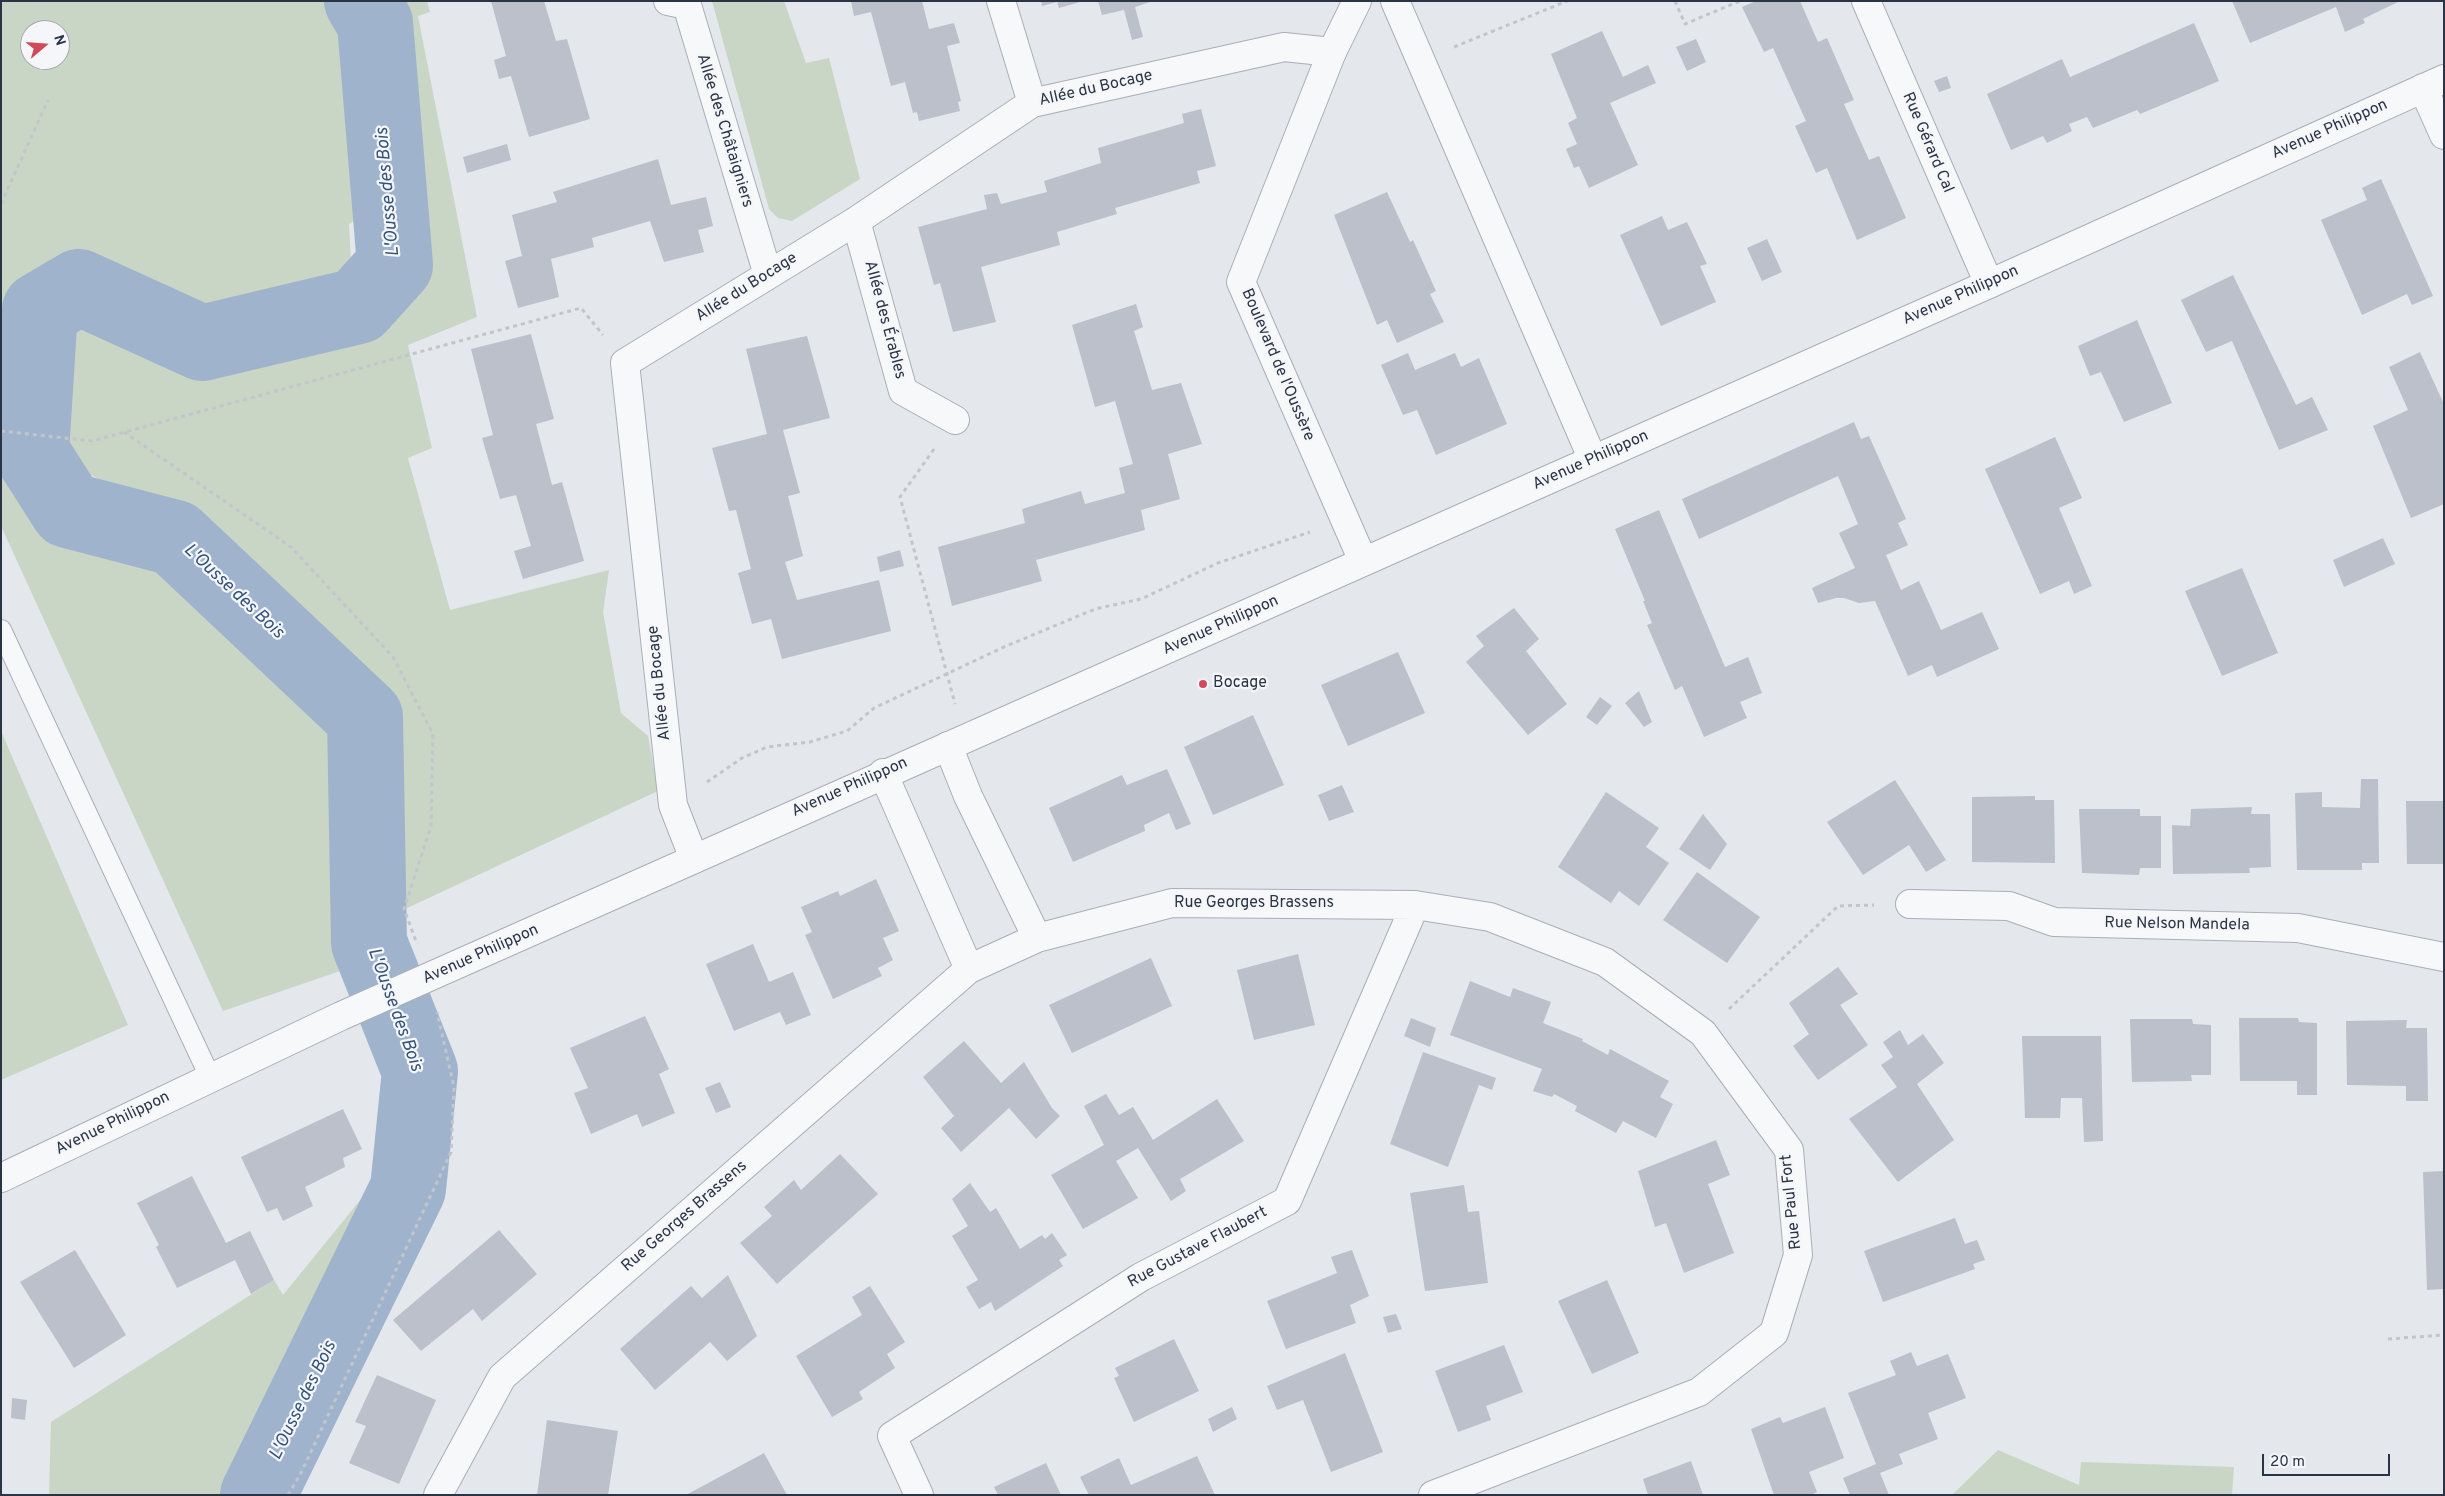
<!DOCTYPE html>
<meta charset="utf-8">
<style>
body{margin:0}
#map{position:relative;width:2445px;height:1496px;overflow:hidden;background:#e4e7ec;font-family:Overpass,sans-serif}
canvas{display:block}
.frame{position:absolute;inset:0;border:2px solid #2b3445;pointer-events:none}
.north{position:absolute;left:20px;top:20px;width:50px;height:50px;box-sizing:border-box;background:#f4f6f9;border:1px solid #a4a8b1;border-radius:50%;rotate:72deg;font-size:14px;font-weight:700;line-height:20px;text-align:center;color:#2b3445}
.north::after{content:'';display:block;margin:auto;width:18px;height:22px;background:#d1495b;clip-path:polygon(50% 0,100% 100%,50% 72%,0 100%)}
.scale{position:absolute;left:2262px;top:1454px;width:128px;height:22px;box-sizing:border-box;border:2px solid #2b3445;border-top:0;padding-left:6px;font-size:15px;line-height:18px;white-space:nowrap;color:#2b3445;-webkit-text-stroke:4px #f4f6f9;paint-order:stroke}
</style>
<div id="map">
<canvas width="2445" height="1496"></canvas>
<div class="frame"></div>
<div class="north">N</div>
<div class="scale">20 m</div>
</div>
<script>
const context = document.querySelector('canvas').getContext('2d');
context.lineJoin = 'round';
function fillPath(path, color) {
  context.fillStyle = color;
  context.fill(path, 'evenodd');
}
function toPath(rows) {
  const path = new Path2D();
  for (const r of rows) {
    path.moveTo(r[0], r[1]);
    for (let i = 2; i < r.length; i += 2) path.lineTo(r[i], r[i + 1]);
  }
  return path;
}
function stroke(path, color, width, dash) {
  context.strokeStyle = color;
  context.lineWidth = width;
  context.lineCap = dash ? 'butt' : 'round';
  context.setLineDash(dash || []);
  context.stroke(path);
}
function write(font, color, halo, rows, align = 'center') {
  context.font = font + ' Overpass,sans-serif';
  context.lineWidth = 4.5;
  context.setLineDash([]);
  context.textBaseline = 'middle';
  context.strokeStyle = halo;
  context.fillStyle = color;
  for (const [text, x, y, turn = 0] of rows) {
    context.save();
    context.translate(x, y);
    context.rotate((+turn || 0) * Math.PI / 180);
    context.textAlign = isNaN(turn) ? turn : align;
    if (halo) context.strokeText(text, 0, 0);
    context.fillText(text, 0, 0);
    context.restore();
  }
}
fillPath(toPath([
 [1,1,336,1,351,41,374,208,349,224,352,279,227,313,84,265,23,285,1,329],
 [30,30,60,30,60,60,30,60],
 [386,1,427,1,430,12,418,16,477,317,408,345,432,448,408,458,450,610,609,570,603,612,621,713,648,736,658,791,388,917,393,816,394,755,375,694,317,627,203,526,107,483,58,459,49,413,60,324,78,316,194,360,360,336,403,310,421,281,390,8],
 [712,1,784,1,806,63,829,58,860,179,792,221,778,218,769,209],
 [1,441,6,462,36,508,143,558,238,625,306,682,343,727,352,791,341,935,352,967,223,1011,1,526],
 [1,731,128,1025,1,1080],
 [366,1193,350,1236,234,1495,49,1495,51,1422,274,1280,283,1295],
 [1998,1450,2079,1485,2081,1462,2234,1467,2232,1495,1952,1495]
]), '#c9d6c5');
stroke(toPath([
 [258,1495,408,1189,420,1071,369,943,365,717,175,538,68,510,31,452,40,310,79,287,202,343,358,306,395,265,375,23,362,1]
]), '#9fb4cc', 76);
fillPath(toPath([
 [491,1,544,1,556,41,567,39,590,119,529,137,511,76,499,79,494,60,506,56],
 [851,1,922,1,929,29,954,23,960,43,947,46,961,101,958,102,960,111,919,121,917,112,913,113,905,82,891,86,871,12,854,16],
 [1041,1,1057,1,1057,2,1042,6],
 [1057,1,1080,1,1080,2,1059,8],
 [1098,1,1153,1,1135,7,1143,37,1132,40,1124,10,1102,15],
 [1756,1,1800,1,1818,42,1827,38,1854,100,1844,104,1869,160,1879,156,1906,218,1857,240,1827,168,1816,173,1795,126,1806,121,1773,48,1764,52,1742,7],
 [2232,1,2400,1,2363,19,2365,23,2345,32,2336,7,2250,43],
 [2194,23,2219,81,2140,114,2137,110,2093,128,2087,117,2069,124,2072,131,2047,143,2043,136,2011,150,1987,94,2062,59,2070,77],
 [1602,31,1623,77,1648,65,1656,83,1610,103,1638,165,1589,188,1579,166,1574,168,1566,149,1577,144,1568,123,1577,118,1551,54],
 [1696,39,1706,62,1687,71,1676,47],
 [1947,76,1951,88,1939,92,1934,81],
 [1201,109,1216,166,1197,171,1200,183,1115,208,1117,214,1057,232,1060,245,981,267,996,322,953,332,940,283,934,285,918,227,987,209,984,195,997,193,1001,204,1047,192,1044,181,1101,163,1098,148,1184,123,1182,114],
 [507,144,511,160,467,173,463,157],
 [658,159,671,205,706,197,713,226,698,230,704,252,664,262,650,221,592,238,594,247,551,259,559,297,518,308,505,261,522,256,512,215,557,202,553,192],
 [2381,179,2433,296,2412,305,2407,294,2362,315,2321,220,2367,200,2362,188],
 [1387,192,1410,242,1413,240,1436,291,1430,294,1444,322,1397,343,1387,320,1377,325,1334,215],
 [1662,216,1668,230,1687,222,1707,264,1700,266,1716,302,1661,326,1620,235],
 [1767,239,1782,272,1762,281,1747,248],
 [2233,275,2296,405,2312,397,2328,430,2279,450,2232,341,2206,352,2181,300],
 [1136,304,1143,327,1134,331,1152,390,1181,383,1202,444,1168,454,1180,499,1141,510,1145,530,1036,560,1042,581,952,606,938,547,1025,523,1022,509,1081,491,1085,504,1125,493,1119,468,1133,464,1115,401,1095,407,1072,325],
 [2137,320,2172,403,2124,422,2101,372,2090,376,2078,346],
 [531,334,554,419,536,424,552,485,562,482,584,561,523,579,514,551,531,546,516,495,500,499,482,438,493,435,471,349],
 [807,336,830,418,783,430,800,493,788,496,803,556,785,562,797,600,879,580,891,631,782,659,771,619,752,624,738,573,751,569,736,510,729,511,712,448,767,434,746,349],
 [2420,352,2444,404,2444,504,2411,518,2373,426,2408,410,2389,367],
 [1408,353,1415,370,1455,353,1461,367,1479,358,1507,424,1436,455,1417,410,1403,415,1381,365],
 [1854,422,1861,439,1869,436,1906,519,1898,523,1908,545,1886,555,1901,590,1919,581,1941,630,1982,612,1999,649,1937,677,1932,665,1908,676,1875,601,1859,603,1844,598,1836,598,1818,603,1812,588,1855,568,1839,533,1858,524,1838,476,1699,539,1682,499],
 [2055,437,2082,498,2059,508,2092,586,2074,594,2069,581,2040,594,1985,469],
 [1659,510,1725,667,1748,657,1762,693,1740,702,1747,718,1704,737,1682,686,1675,690,1663,662,1647,625,1652,623,1643,601,1645,601,1615,529],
 [2383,538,2395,564,2344,587,2333,560],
 [900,550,904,566,880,572,877,557],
 [2242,568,2278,653,2222,676,2185,591],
 [1514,608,1539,639,1526,651,1567,704,1528,735,1466,662,1484,646,1476,636],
 [1398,652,1425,713,1348,746,1321,685],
 [1639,691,1652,722,1644,727,1625,703],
 [1600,697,1612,706,1597,725,1586,717],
 [1253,715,1284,785,1213,815,1184,747],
 [1167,769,1191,824,1176,830,1169,813,1144,825,1145,831,1073,862,1049,808,1122,775,1127,785],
 [2361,779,2378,779,2379,863,2362,863,2362,870,2297,870,2295,793,2322,792,2322,807,2360,808],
 [1895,780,1946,860,1926,872,1909,845,1863,875,1827,822],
 [1342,785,1354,812,1329,821,1318,795],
 [1606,792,1659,828,1646,847,1669,863,1639,906,1619,891,1611,903,1558,867],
 [2035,796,2035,800,2054,800,2055,863,1972,862,1972,797],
 [2406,801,2444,801,2444,864,2407,864],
 [2252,807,2251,814,2270,814,2271,867,2249,868,2250,873,2173,874,2172,825,2190,826,2191,809],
 [2079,809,2140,809,2140,816,2161,816,2161,868,2140,868,2139,875,2082,873],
 [1703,814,1727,844,1710,870,1679,849],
 [1697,872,1760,917,1727,963,1663,920],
 [876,879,899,931,883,938,893,960,878,968,882,976,833,999,805,935,812,932,801,907,838,891,840,896],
 [753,944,769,982,793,972,811,1015,786,1025,780,1012,734,1031,706,964],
 [1298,954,1315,1025,1254,1040,1237,970],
 [1151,958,1172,1006,1072,1053,1049,1005],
 [1838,967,1858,994,1840,1005,1868,1045,1818,1080,1793,1046,1809,1034,1789,1003],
 [1470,981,1510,997,1513,988,1551,1002,1543,1023,1583,1039,1582,1041,1608,1055,1610,1049,1669,1081,1660,1097,1673,1104,1656,1138,1623,1121,1616,1133,1575,1111,1577,1106,1554,1094,1552,1097,1533,1091,1542,1069,1450,1035],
 [645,1016,669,1069,659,1074,675,1113,642,1127,637,1114,591,1134,574,1093,588,1088,570,1048],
 [1411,1018,1436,1028,1430,1047,1404,1036],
 [2239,1018,2298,1018,2299,1022,2317,1023,2317,1095,2297,1095,2297,1081,2240,1081],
 [2130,1019,2192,1019,2193,1024,2211,1025,2211,1075,2191,1075,2192,1081,2132,1082],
 [2407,1020,2406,1028,2427,1028,2428,1101,2406,1101,2406,1086,2347,1085,2346,1021],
 [1900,1030,1908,1045,1923,1034,1944,1063,1917,1084,1954,1140,1898,1182,1849,1119,1897,1087,1881,1065,1893,1057,1883,1042],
 [2022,1036,2101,1036,2103,1141,2084,1142,2082,1098,2061,1098,2060,1118,2025,1118],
 [964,1041,1001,1083,1024,1062,1052,1108,1060,1116,1036,1139,1009,1108,961,1152,941,1128,954,1116,923,1077],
 [1423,1052,1496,1078,1492,1090,1479,1085,1448,1167,1390,1144],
 [720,1082,731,1107,716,1113,705,1088],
 [1106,1094,1119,1115,1133,1107,1153,1140,1217,1099,1244,1141,1180,1179,1186,1191,1171,1201,1138,1148,1116,1161,1138,1198,1083,1229,1051,1175,1104,1145,1084,1106],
 [343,1109,362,1149,343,1158,345,1167,305,1187,313,1206,283,1221,277,1208,267,1212,241,1157],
 [1716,1140,1730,1175,1708,1184,1734,1253,1684,1273,1666,1223,1655,1227,1638,1171],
 [840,1154,878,1194,777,1284,740,1243,772,1216,764,1207,794,1180,801,1190],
 [2444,1171,2444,1289,2427,1290,2423,1172],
 [192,1176,226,1243,250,1231,274,1280,251,1294,235,1260,177,1288,156,1247,159,1245,137,1203],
 [970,1183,990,1212,996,1208,1020,1249,1042,1235,1045,1239,1052,1233,1067,1255,1059,1260,1063,1266,995,1311,991,1302,979,1309,966,1287,978,1280,952,1236,968,1226,952,1199],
 [1464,1185,1468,1212,1479,1211,1488,1283,1425,1291,1410,1193],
 [1955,1218,1965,1244,1977,1240,1985,1260,1973,1264,1975,1269,1883,1302,1864,1251],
 [499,1230,537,1274,482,1321,473,1309,421,1351,393,1320],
 [75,1250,126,1335,74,1368,20,1282],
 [1352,1250,1369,1296,1350,1305,1356,1323,1286,1349,1267,1301,1337,1273,1331,1257],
 [728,1275,757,1336,727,1361,710,1342,655,1390,620,1349,691,1286,702,1298],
 [1607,1280,1639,1353,1592,1374,1558,1301],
 [870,1286,905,1342,887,1354,895,1368,859,1392,863,1399,832,1417,796,1356,862,1315,852,1297],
 [1396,1314,1402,1329,1388,1333,1383,1317],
 [1174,1339,1199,1391,1134,1422,1114,1378,1119,1376,1115,1368],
 [1504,1345,1523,1392,1486,1406,1491,1420,1458,1432,1435,1371],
 [1911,1352,1917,1366,1948,1354,1966,1398,1928,1413,1938,1439,1899,1454,1903,1464,1880,1473,1889,1495,1850,1495,1843,1478,1876,1464,1848,1393,1896,1375,1890,1361],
 [1345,1353,1383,1452,1331,1472,1303,1400,1277,1410,1267,1386],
 [377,1375,436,1400,399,1484,349,1463,366,1426,355,1422],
 [12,1398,27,1400,25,1420,11,1418],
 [1232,1407,1237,1419,1213,1432,1208,1419],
 [1825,1407,1844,1458,1809,1472,1817,1492,1811,1495,1774,1495,1751,1429,1780,1417,1783,1423],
 [547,1420,618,1431,608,1495,537,1495],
 [764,1453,787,1495,686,1495],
 [1197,1456,1215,1495,1089,1495,1080,1477,1119,1458,1131,1485],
 [1691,1461,1703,1495,1648,1495,1643,1479],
 [1046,1463,1061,1495,998,1495,994,1487]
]), '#bbc0ca');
const service = toPath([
 [1,630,210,1077]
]);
const minor = toPath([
 [668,1,687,5,768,275],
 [1001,1,1032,103],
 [1866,1,1989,284],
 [2423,88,2444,135],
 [856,221,903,391,955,420],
 [948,746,968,796,1037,938],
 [883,773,969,969],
 [694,859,673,805,625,363,856,221,1032,103,1284,47,1332,52],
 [1910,904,2009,906,2054,922,2298,928,2444,957],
 [438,1495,502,1377,969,969,1037,938,1172,903,1415,905,1490,917,1605,962,1703,1033,1789,1150,1798,1255,1774,1333,1699,1392,1433,1495],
 [919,1495,892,1436,1141,1277,1287,1201,1415,905]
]);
const tertiary = toPath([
 [1357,1,1332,52,1241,282,1363,561],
 [1395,1,1593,460],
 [1,1178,341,1016,1989,284,2444,79]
]);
stroke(service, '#a9aeb7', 22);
stroke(minor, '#a9aeb7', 30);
stroke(tertiary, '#a9aeb7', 30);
stroke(toPath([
 [1675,1,1685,24,1740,1],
 [1454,47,1567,1],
 [1,204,48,100],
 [1,431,92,441,581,308,603,335],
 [124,432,291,547,393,657,433,734,431,826,404,909,417,944],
 [934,449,900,497,955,704],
 [707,782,742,758,767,747,810,742,847,731,874,708,1004,647,1095,609,1141,599,1218,563,1310,532],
 [1729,1009,1838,906,1874,905],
 [2388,1339,2444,1335],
 [288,1495,301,1473,451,1152,454,1087,437,1012]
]), '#c2c5cb', 3, [4, 4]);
stroke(service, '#f7f8fa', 20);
stroke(minor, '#f7f8fa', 28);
stroke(tertiary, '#f7f8fa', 28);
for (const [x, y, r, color] of [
 [1203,684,5,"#d1495b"]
]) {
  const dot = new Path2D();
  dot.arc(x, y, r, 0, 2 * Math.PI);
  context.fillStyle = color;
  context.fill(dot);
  stroke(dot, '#f4f6f9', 2);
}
write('16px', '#2b3445', '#f4f6f9', [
 ["Allée du Bocage",1096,89,-13],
 ["Avenue Philippon",2330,130,-24],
 ["Allée des Châtaigniers",724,131,73],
 ["Rue Gérard Cal",1927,143,67],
 ["Allée du Bocage",747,288,-32],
 ["Avenue Philippon",1961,296,-24],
 ["Allée des Érables",884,320,75],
 ["Boulevard de l'Oussère",1277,365,67],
 ["Avenue Philippon",1591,461,-24],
 ["Avenue Philippon",1221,626,-24],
 ["Allée du Bocage",660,683,-96],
 ["Avenue Philippon",850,788,-24],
 ["Rue Georges Brassens",1254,904],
 ["Rue Nelson Mandela",2177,925,1],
 ["Avenue Philippon",481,955,-24],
 ["Avenue Philippon",113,1124,-26],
 ["Rue Paul Fort",1792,1202,-96],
 ["Rue Georges Brassens",685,1217,-41],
 ["Rue Gustave Flaubert",1198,1248,-28]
]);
write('16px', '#2b3445', '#f4f6f9', [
 ["Bocage",1213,684]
], 'left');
write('italic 18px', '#34527a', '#f4f6f9', [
 ["L'Ousse des Bois",389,192,-95],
 ["L'Ousse des Bois",233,592,43],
 ["L'Ousse des Bois",394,1010,70],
 ["L'Ousse des Bois",304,1401,-64]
]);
</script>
